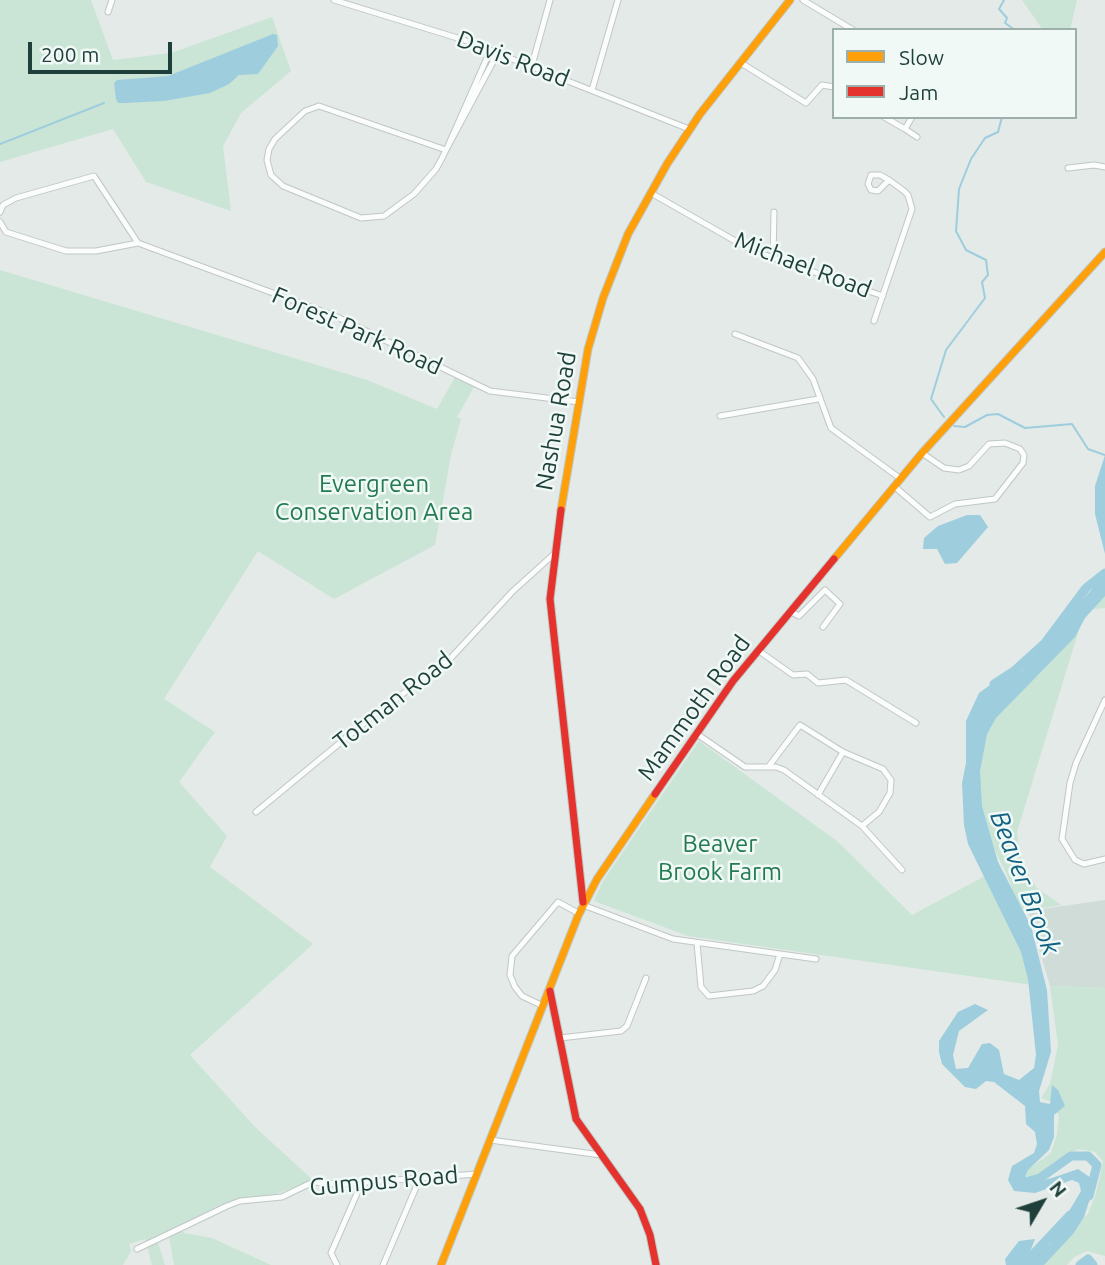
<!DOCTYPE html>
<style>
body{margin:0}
#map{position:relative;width:1105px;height:1265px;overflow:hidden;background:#e3eae8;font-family:Ubuntu,sans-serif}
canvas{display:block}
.legend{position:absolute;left:832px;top:28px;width:245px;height:91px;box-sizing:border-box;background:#f1f9f6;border:2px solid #9dafab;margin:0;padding:9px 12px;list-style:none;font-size:21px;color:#1e3f3a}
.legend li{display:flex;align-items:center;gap:14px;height:35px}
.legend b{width:35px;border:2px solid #9dafab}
.north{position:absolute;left:1007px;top:1167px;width:70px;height:70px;-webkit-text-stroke:5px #f1f9f6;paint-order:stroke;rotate:51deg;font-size:19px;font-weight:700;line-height:28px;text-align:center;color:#1e3f3a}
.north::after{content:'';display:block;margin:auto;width:24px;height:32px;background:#1e3f3a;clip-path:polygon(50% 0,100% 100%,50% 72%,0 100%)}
.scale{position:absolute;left:28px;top:42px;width:144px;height:32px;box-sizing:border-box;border:4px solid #1e3f3a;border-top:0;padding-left:9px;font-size:21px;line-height:24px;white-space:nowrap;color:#1e3f3a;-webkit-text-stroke:5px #f1f9f6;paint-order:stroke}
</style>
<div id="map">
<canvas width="1105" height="1265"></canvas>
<ul class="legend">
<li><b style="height:9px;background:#ff9f0a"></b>Slow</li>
<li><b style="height:9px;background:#e5322d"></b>Jam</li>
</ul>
<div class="north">N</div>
<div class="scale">200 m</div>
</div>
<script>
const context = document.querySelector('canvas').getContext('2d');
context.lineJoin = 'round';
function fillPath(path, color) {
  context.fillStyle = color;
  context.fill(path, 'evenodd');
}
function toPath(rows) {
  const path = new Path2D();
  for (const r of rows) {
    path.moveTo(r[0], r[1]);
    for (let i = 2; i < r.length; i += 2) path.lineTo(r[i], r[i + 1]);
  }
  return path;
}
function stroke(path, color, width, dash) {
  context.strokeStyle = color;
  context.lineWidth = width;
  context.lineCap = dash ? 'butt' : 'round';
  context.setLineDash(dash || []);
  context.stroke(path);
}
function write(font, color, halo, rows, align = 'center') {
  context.font = font + ' Ubuntu,sans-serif';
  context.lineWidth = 5;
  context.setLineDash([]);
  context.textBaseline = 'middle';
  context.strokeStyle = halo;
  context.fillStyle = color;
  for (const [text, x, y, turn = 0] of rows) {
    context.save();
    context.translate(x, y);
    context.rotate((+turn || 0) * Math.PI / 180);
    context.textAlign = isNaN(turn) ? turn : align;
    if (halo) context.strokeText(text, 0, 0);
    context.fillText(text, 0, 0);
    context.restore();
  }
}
fillPath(toPath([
 [1105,900,1105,988,1050,986,1028,911]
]), '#d0dcd8');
fillPath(toPath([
 [0,0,91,0,113,60,171,53,272,17,291,71,241,113,223,146,231,211,146,182,113,129,0,162],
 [1022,0,1077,0,1070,30,1043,30],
 [0,270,367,380,437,409,455,377,474,387,457,417,461,419,451,455,435,545,334,599,258,551,164,699,215,732,179,782,227,836,210,867,313,944,190,1055,256,1128,313,1180,271,1196,253,1197,180,1227,184,1233,212,1238,271,1265,174,1265,168,1231,156,1236,165,1265,152,1265,145,1239,129,1244,131,1251,123,1265,0,1265],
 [1105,596,1105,608,1085,610,1017,832,1021,861,1036,887,1061,905,1020,912,1007,875,979,818,974,768,986,704,1003,684,1037,663,1085,598],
 [699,741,837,841,912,915,998,869,1039,986,688,936,594,901,603,881],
 [1050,986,1105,988,1105,1256,1087,1251,1074,1257,1067,1265,1030,1265,1088,1214,1096,1193,1103,1161,1095,1152,1078,1149,1038,1175,1025,1177,1023,1173,1051,1153,1057,1134,1059,1116,1052,1102,1041,1098,1050,1084,1058,1045]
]), '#cae5d6');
fillPath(toPath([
 [273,34,277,35,278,46,258,74,239,75,229,84,210,93,164,101,124,103,118,103,116,99,114,83,117,80,168,76],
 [1105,455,1105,554,1095,514,1095,486],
 [967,515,980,515,988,527,957,563,945,564,937,549,923,549,924,538,938,526],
 [1105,574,1105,596,1085,618,1075,637,996,718,987,734,980,771,982,806,998,862,1031,926,1047,990,1051,1052,1039,1091,1040,1102,1050,1104,1052,1085,1058,1090,1065,1106,1054,1115,1054,1137,1049,1150,1028,1170,1023,1181,1030,1183,1052,1178,1078,1169,1091,1178,1094,1186,1084,1217,1073,1234,1044,1265,1006,1265,1005,1259,1019,1241,1035,1239,1027,1260,1032,1260,1050,1243,1081,1191,1079,1183,1072,1180,1035,1193,1014,1191,1008,1180,1012,1166,1034,1153,1037,1144,1035,1132,1026,1124,1025,1106,994,1082,986,1081,976,1089,965,1087,942,1064,939,1052,939,1041,958,1012,975,1004,988,1010,959,1031,953,1055,956,1069,968,1068,982,1044,990,1043,999,1050,1004,1074,1019,1080,1034,1068,1036,1055,1028,979,1021,952,968,844,964,825,962,783,966,763,966,721,979,693,990,685,1021,671]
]), '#9ecdde');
stroke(toPath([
 [1004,0,999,9,1007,18,1005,23,1015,30],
 [0,144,104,103],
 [944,417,931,399,946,350,985,298,982,282,988,275,986,260,966,250,956,231,959,189,971,159,985,138,998,132,1002,117],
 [954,426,965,427,987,415,998,414,1025,428,1072,424,1088,449,1105,455]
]), '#9ecdde', 2);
stroke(toPath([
 [994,684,1014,671,1045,643,1086,588,1105,573],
 [1019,1177,1025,1182,1040,1178,1071,1156,1088,1156,1097,1165,1089,1196],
 [1023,1265,1070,1215],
 [1080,1265,1088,1259,1093,1265]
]), '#9ecdde', 9);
const street = toPath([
 [334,0,464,40,689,129],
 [803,0,853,30],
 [108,12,112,0],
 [741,63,806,103,822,85,834,87],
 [532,65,550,0],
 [592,90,618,0],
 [884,117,905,129,912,117],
 [905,129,917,137],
 [448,146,493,62,493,52],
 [446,150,319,106,305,111,275,139,269,149,267,160,271,175,283,186,361,218,384,216,414,194,436,169,441,160,448,146,486,60,493,52],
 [1068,168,1094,165,1105,167],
 [651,193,751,250,883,296],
 [0,212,3,205,16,198,94,176,138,243],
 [0,222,6,232,66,251,96,251,138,243,335,316,490,391,579,402],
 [773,258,774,212],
 [874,321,912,209,908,195,904,191,889,180,880,175,871,175,868,184,871,190,878,191,889,180],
 [735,334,798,358,813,379,831,428,901,479],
 [720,416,818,399],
 [895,487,930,517,955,504,995,499,1023,463,1024,455,1020,449,1005,443,989,444,969,466,959,470,944,468,922,453],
 [791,612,799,616,825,590,840,604,823,627],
 [759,651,793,675,807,674,818,683,846,680,916,723],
 [1105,700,1076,763,1070,783,1062,839,1075,860,1084,864,1105,859],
 [697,734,745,767,776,767,784,770,862,826,902,870],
 [769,766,800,725,843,752,883,769,891,780,890,793,879,812,862,826],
 [818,795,843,752],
 [256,812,375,714,448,661,513,591,553,555],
 [583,905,673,939,816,959],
 [697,943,701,987,709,996,753,991,763,986,775,970,780,954],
 [543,1006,522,996,515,987,510,975,512,956,558,902,580,914],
 [560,1038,621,1031,627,1026,646,978],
 [490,1140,601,1155],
 [137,1249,227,1206,240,1201,282,1197,313,1182,340,1184,477,1174],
 [337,1265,331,1253,362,1182],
 [383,1265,420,1178]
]);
const slow = toPath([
 [561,510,588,349,603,298,628,234,667,164,700,114,790,0],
 [834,559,922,453,1105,252],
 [441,1265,578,916,597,879,655,794]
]);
const jam = toPath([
 [561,510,550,599,583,902],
 [655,794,733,681,834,559],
 [550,991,576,1119,640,1209,650,1235,656,1265]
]);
stroke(street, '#c0c7c5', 7);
stroke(slow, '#bec8c5', 9);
stroke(jam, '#bec8c5', 9);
stroke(street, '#fbfcfc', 5);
stroke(slow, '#ff9f0a', 7);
stroke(jam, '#e5322d', 7);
write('24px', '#1e3f3a', '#f1f9f6', [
 ["Davis Road",513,59,21],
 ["Michael Road",803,265,21],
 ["Forest Park Road",357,331,24],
 ["Nashua Road",556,421,-80],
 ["Totman Road",393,701,-38],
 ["Mammoth Road",694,708,-54],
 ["Gumpus Road",384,1181,-5]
]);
write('24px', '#247b51', '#f1f9f6', [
 ["Evergreen",374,484],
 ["Conservation Area",374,512],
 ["Beaver",720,844],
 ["Brook Farm",720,872]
]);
write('italic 26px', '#116182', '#f1f9f6', [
 ["Beaver Brook",1025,883,69]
]);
</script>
